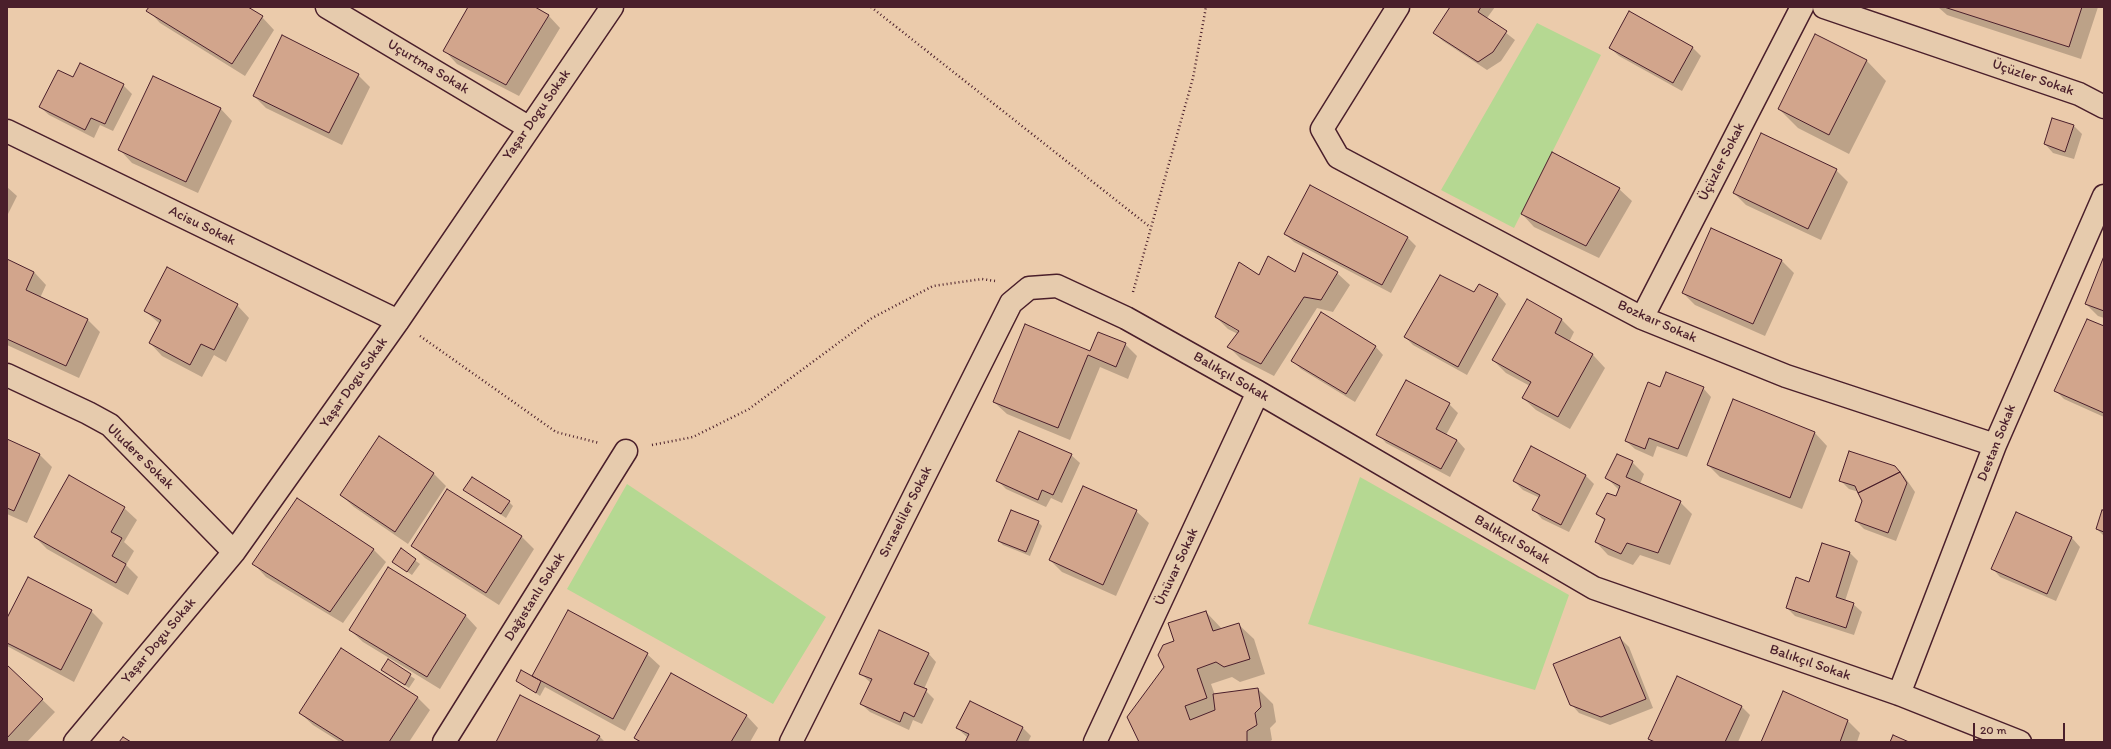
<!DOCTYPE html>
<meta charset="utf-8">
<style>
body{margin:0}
#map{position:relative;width:2111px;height:749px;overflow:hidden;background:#ebcbab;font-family:Itim,sans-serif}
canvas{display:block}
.frame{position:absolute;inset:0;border:8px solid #4a1f2b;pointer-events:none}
.scale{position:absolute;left:1973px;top:723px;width:92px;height:18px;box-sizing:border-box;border:2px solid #4a1f2b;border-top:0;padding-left:5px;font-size:12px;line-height:14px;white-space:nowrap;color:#4a1f2b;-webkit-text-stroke:3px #e6cbad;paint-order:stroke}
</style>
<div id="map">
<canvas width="2111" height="749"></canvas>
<div class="frame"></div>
<div class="scale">20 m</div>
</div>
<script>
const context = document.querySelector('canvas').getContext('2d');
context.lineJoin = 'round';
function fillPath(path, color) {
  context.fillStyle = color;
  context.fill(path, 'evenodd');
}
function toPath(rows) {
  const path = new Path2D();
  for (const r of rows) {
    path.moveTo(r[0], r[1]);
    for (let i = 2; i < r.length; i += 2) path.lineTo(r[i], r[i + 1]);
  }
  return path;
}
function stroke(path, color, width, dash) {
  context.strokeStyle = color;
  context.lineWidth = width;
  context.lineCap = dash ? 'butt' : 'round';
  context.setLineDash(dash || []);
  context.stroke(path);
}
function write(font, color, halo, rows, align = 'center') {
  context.font = font + ' Itim,sans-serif';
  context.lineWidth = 3;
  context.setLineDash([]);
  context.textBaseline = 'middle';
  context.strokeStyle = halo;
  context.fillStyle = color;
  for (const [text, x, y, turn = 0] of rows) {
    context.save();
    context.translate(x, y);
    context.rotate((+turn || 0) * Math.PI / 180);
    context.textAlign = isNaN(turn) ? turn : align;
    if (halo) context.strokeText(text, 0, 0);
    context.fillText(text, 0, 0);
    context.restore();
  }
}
fillPath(toPath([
 [1537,23,1601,55,1514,228,1441,190],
 [1360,477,1569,595,1535,690,1308,624],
 [627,484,826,617,773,704,567,589]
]), '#b5d892');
fillPath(toPath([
 [150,7,246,7,262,17,274,30,245,76,160,23,148,10],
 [469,7,533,7,548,15,560,28,519,96,457,64,445,51],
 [1451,7,1495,7,1487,18,1515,40,1501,61,1487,70,1443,41,1434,33],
 [1938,7,2098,7,2081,59,1947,15],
 [1629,13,1693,48,1701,56,1682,91,1619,56,1610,48],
 [1816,36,1867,61,1886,81,1849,154,1798,128,1779,109],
 [358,75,370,87,342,145,266,108,254,96],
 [74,79,123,85,132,94,113,131,100,125,94,138,49,115,40,107],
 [220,108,232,121,198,193,132,163,120,150],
 [2074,126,2082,134,2074,159,2053,153,2045,144],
 [1836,170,1848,182,1821,240,1746,205,1734,193],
 [7,187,17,196,7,216],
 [1619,189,1632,201,1599,258,1534,227,1522,214],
 [1285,234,1407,237,1416,246,1391,293,1294,242],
 [1304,254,1337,273,1350,285,1333,312,1317,308,1274,376,1241,359,1229,347,1238,334,1228,329,1216,317,1260,277,1295,273],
 [1229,324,1244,332,1243,334,1229,326],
 [2104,259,2104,318,2098,316,2086,304],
 [7,260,34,272,46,285,40,298,88,320,100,332,79,378,7,345],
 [1781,260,1794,273,1765,336,1695,305,1683,293],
 [1479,285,1498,295,1506,304,1467,375,1413,345,1405,337,1474,294],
 [1527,300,1562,320,1574,332,1569,342,1593,355,1605,368,1570,429,1536,410,1523,398,1530,386,1506,373,1493,360],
 [237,305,249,318,226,362,214,355,202,377,162,356,150,343,160,324,145,311],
 [2104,327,2104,417,2064,399,2056,391],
 [1125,344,1137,356,1128,379,1100,367,1070,440,1007,414,994,402,1091,352],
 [1375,346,1383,355,1355,402,1301,369,1292,360],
 [1703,388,1711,397,1687,457,1657,446,1653,457,1635,449,1626,441,1661,389],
 [1734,400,1815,433,1827,446,1802,509,1720,477,1708,465],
 [1449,404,1458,413,1446,435,1457,440,1465,449,1450,477,1386,443,1378,434],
 [379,438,434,474,446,486,408,544,354,507,341,495],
 [7,440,40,455,52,467,27,523,7,514],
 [1531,448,1586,476,1594,484,1569,532,1542,519,1534,510,1540,498,1523,490,1514,481],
 [1071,455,1080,463,1062,503,1051,498,1046,507,1006,489,998,481],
 [1632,462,1644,474,1640,484,1680,502,1692,514,1670,565,1640,555,1633,565,1608,555,1596,542,1605,521,1597,514,1617,497,1619,490,1607,478],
 [1895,467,1904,476,1915,492,1896,541,1864,529,1856,521,1863,501,1859,492,1849,489,1840,480],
 [464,490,509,502,513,506,506,518],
 [448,491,522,537,534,549,499,605,425,558,413,546],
 [298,499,374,550,386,562,343,623,266,577,254,564],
 [124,508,137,520,124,542,134,551,126,565,138,577,128,595,47,549,35,537],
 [1136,511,1149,523,1116,596,1062,572,1050,560],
 [2104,511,2104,536,2097,529],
 [2017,514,2072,538,2080,547,2056,601,2000,577,1992,568],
 [1038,522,1042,526,1030,556,1003,545,999,541],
 [1823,544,1850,553,1858,561,1845,601,1853,604,1862,612,1854,635,1795,616,1787,608,1810,583],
 [401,550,420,564,412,575,393,562],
 [91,611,103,623,74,682,7,646,7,620],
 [1206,612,1222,629,1238,624,1254,639,1265,674,1240,682,1232,677,1211,684,1215,695,1258,689,1273,704,1276,722,1270,728,1272,740,1269,742,1140,742,1175,642],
 [465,615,477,628,440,689,363,642,350,630],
 [1620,638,1629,647,1653,708,1610,725,1579,713,1571,704],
 [928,653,936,662,924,689,934,699,922,724,913,720,909,730,870,712,861,704,871,683,860,673],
 [647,654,660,666,625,731,545,687,540,696,517,680,537,679,534,676],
 [388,661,415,679,409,688,382,670],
 [7,666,55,712,27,742,7,742],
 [1783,692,1848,721,1860,733,1857,742,1762,742],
 [418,698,430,710,409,742,340,742,313,725,300,713],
 [1741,706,1750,715,1738,742,1653,742,1649,739],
 [746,715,758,728,750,742,639,742,635,738],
 [1022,727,1031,736,1028,742,966,742,968,738,957,728],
 [599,736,605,742,497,742]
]), '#0003');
const building = toPath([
 [149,7,248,7,263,16,232,64,146,11,149,7],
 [468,7,535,7,549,15,506,85,443,51,468,7],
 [1450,7,1481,7,1478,12,1507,31,1493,52,1478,62,1433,33,1450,7],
 [1944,7,2082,7,2069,47,1944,7],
 [1629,11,1693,47,1673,83,1609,48,1629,11],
 [1815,34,1867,60,1829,135,1778,109,1815,34],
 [282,35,359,74,329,133,253,96,282,35],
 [80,63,124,84,105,124,91,118,85,130,39,107,58,70,73,77,80,63],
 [153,76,221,108,186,182,118,150,153,76],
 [2052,118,2074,125,2065,152,2044,144,2052,118],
 [1761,133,1837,169,1808,229,1733,193,1761,133],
 [1552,152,1620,188,1586,246,1521,214,1552,152],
 [1310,185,1408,237,1382,285,1284,234,1310,185],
 [1711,228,1782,260,1753,324,1682,293,1711,228],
 [1303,253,1338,272,1321,300,1304,297,1261,364,1227,347,1239,331,1215,317,1239,262,1259,275,1268,256,1295,272,1303,253],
 [2104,256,2104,311,2085,304,2104,256],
 [7,259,34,272,26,290,88,319,66,366,7,339,7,259],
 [167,267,238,304,214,350,201,344,190,365,149,343,161,320,144,311,167,267],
 [1440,275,1474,292,1479,284,1498,294,1458,367,1404,337,1440,275],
 [1527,299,1562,319,1555,333,1593,354,1558,417,1522,398,1531,382,1492,360,1527,299],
 [1321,312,1376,346,1346,394,1291,361,1321,312],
 [2087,319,2104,326,2104,413,2054,391,2087,319],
 [1025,324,1090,351,1098,332,1126,343,1116,367,1088,355,1058,428,993,402,1025,324],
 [1666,372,1704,387,1678,449,1649,438,1645,449,1625,441,1648,382,1660,387,1666,372],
 [1406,380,1450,403,1436,429,1457,440,1441,469,1376,435,1406,380],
 [1733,399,1815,432,1790,498,1707,465,1733,399],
 [1019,431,1072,454,1053,495,1042,490,1038,500,996,481,1019,431],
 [379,436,434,473,395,532,340,495,379,436],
 [7,439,40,454,14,511,7,508,7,439],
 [1531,446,1586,475,1561,525,1532,510,1540,495,1513,481,1531,446],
 [1849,451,1895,466,1900,472,1858,493,1855,486,1839,481,1849,451],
 [1617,454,1633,461,1626,477,1681,501,1658,553,1627,543,1621,554,1595,542,1605,519,1596,514,1607,493,1616,496,1620,486,1605,478,1617,454],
 [1900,472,1907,483,1888,533,1855,521,1862,501,1858,493,1900,472],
 [69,475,125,507,111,532,122,538,112,556,126,564,116,583,34,537,69,475],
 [472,477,510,501,501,514,463,490,472,477],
 [1083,486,1137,510,1103,585,1049,560,1083,486],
 [447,489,522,536,486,593,411,546,447,489],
 [297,498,374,549,330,612,252,564,297,498],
 [1011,510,1039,521,1026,552,998,541,1011,510],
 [2102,510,2104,510,2104,532,2096,529,2102,510],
 [2016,512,2072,537,2047,594,1991,569,2016,512],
 [1822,543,1850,552,1836,597,1854,603,1846,628,1786,608,1796,577,1809,582,1822,543],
 [401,548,416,559,407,572,392,562,401,548],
 [388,567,466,615,427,677,349,630,388,567],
 [28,577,92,610,61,670,7,643,7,618,28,577],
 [568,610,648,653,613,719,532,676,568,610],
 [1206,611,1213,631,1239,623,1250,659,1224,667,1216,662,1197,669,1207,698,1185,706,1190,720,1215,710,1213,694,1258,688,1261,707,1255,713,1257,725,1247,731,1247,742,1139,742,1127,717,1164,667,1158,655,1163,645,1174,641,1168,623,1206,611],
 [879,630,929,653,914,684,927,689,914,717,904,712,900,722,860,704,872,679,859,674,879,630],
 [1620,637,1646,699,1601,717,1570,705,1553,664,1620,637],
 [341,648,418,697,389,742,345,742,299,713,341,648],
 [388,659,411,674,405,685,381,670,388,659],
 [7,665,43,699,7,738,7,665],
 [521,670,541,681,536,693,516,681,521,670],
 [671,673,747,715,731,742,641,742,634,738,671,673],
 [1677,676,1742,706,1725,742,1655,742,1648,739,1677,676],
 [1783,691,1848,720,1840,742,1761,742,1783,691],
 [520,695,600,736,596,742,496,742,520,695],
 [970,701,1023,727,1016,742,965,742,969,734,956,728,970,701],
 [1893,735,1909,742,1890,742,1893,735],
 [123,737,131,742,119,742,123,737]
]);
fillPath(building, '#d2a58c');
stroke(building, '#4a1f2b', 1);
const minor = toPath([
 [327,7,528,127],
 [1398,7,1322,129,1338,157,1642,318,1786,376,1995,445],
 [1824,7,2079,94,2104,107],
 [7,131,398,321],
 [1642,318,1802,7],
 [7,375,88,413,110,425,234,552],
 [1899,694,1995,445,2104,196],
 [75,742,234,552,398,321,612,7],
 [444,742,626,451],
 [791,742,1011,303,1029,288,1057,286,1126,318,1258,392,1594,588,1899,694,2020,742],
 [1095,742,1258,392]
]);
stroke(minor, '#4a1f2b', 25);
stroke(toPath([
 [871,7,1150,227],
 [1133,292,1193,78,1206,7],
 [420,336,556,432,599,443],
 [652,445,693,437,749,409,872,318,933,286,982,279,995,281]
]), '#4a1f2b', 2.5, [1, 3]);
stroke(minor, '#e6cbad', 22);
write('14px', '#4a1f2b', '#e6cbad', [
 ["Uçurtma Sokak",428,67,31],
 ["Üçüzler Sokak",2033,78,19],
 ["Yaşar Dogu Sokak",537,115,-55],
 ["Üçüzler Sokak",1722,162,-63],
 ["Acisu Sokak",202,226,26],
 ["Bozkaır Sokak",1657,322,24],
 ["Balıkçıl Sokak",1231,377,30],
 ["Yaşar Dogu Sokak",354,383,-55],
 ["Destan Sokak",1997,443,-68],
 ["Uludere Sokak",140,457,44],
 ["Sıraseliler Sokak",906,512,-63],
 ["Balıkçıl Sokak",1512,540,30],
 ["Ünüvar Sokak",1177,567,-65],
 ["Dağıstanlı Sokak",535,597,-58],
 ["Yaşar Dogu Sokak",159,641,-50],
 ["Balıkçıl Sokak",1810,663,19]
]);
</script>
